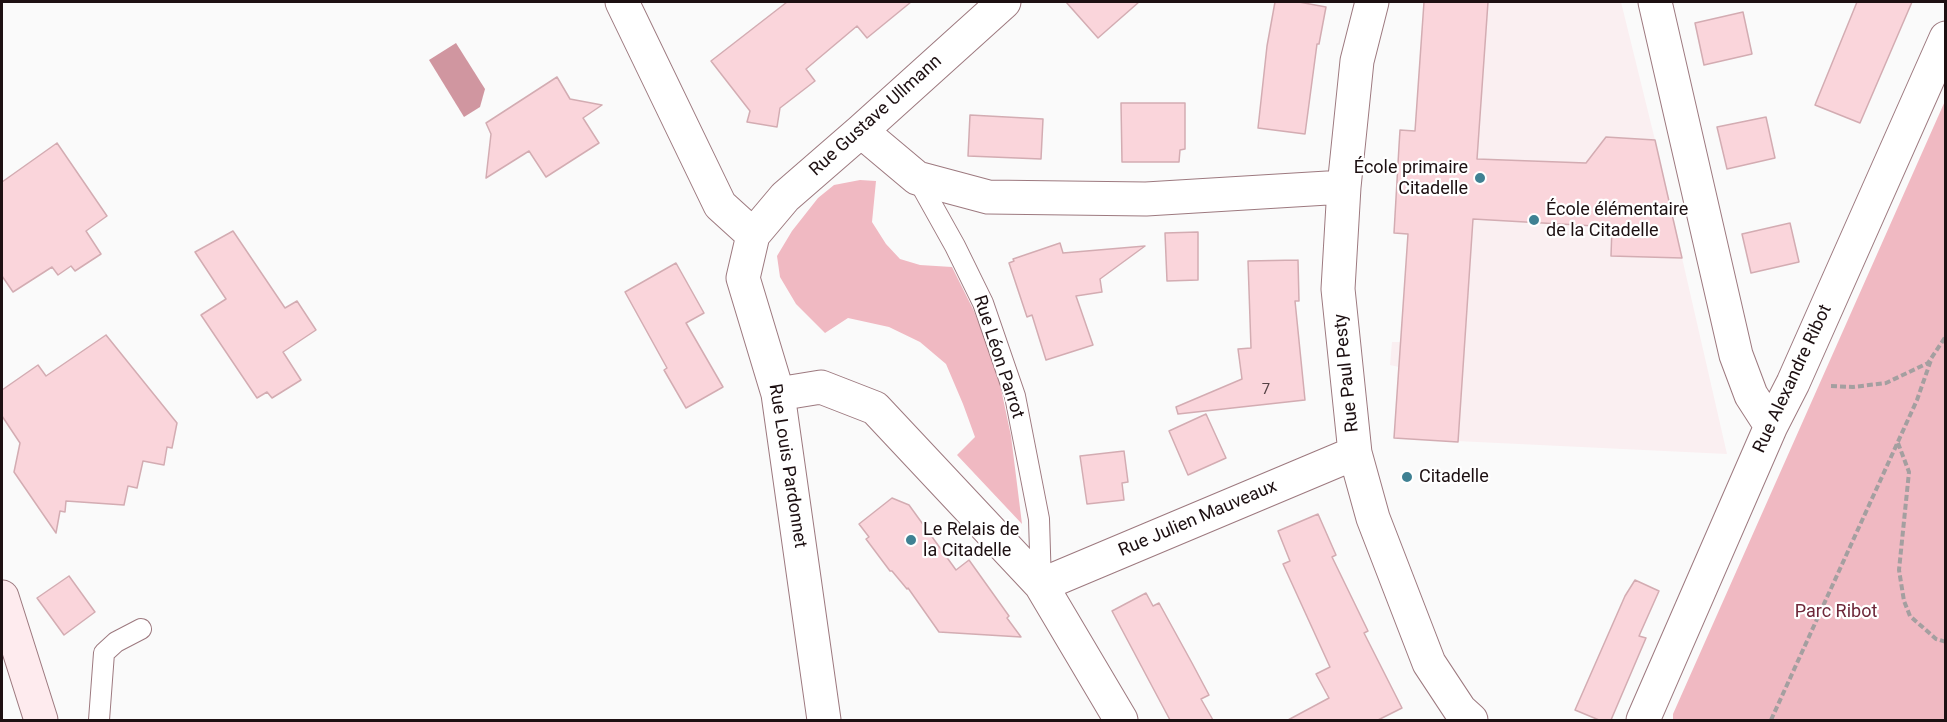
<!DOCTYPE html>
<meta charset="utf-8">
<style>
body{margin:0}
#map{position:relative;width:1947px;height:722px;overflow:hidden;background:#fafafa;font-family:Roboto,sans-serif}
canvas{display:block}
.frame{position:absolute;inset:0;border:3px solid #1d1012;pointer-events:none}
</style>
<div id="map">
<canvas width="1947" height="722"></canvas>
<div class="frame"></div>
</div>
<script>
const context = document.querySelector('canvas').getContext('2d');
context.lineJoin = 'round';
function fillPath(path, color) {
  context.fillStyle = color;
  context.fill(path, 'evenodd');
}
function toPath(rows) {
  const path = new Path2D();
  for (const r of rows) {
    path.moveTo(r[0], r[1]);
    for (let i = 2; i < r.length; i += 2) path.lineTo(r[i], r[i + 1]);
  }
  return path;
}
function stroke(path, color, width, dash) {
  context.strokeStyle = color;
  context.lineWidth = width;
  context.lineCap = dash ? 'butt' : 'round';
  context.setLineDash(dash || []);
  context.stroke(path);
}
function write(font, color, halo, rows, align = 'center') {
  context.font = font + ' Roboto,sans-serif';
  context.lineWidth = 4.5;
  context.setLineDash([]);
  context.textBaseline = 'middle';
  context.strokeStyle = halo;
  context.fillStyle = color;
  for (const [text, x, y, turn = 0] of rows) {
    context.save();
    context.translate(x, y);
    context.rotate((+turn || 0) * Math.PI / 180);
    context.textAlign = isNaN(turn) ? turn : align;
    if (halo) context.strokeText(text, 0, 0);
    context.fillText(text, 0, 0);
    context.restore();
  }
}
fillPath(toPath([
 [1424,2,1621,2,1655,140,1727,454,1394,438,1399,367,1390,365,1392,342,1401,342,1408,235,1394,233,1395,206,1399,206,1401,159,1398,159,1399,146,1400,130,1415,131]
]), '#faeff1');
fillPath(toPath([
 [1945,101,1945,720,1673,720,1673,714],
 [860,180,876,181,872,222,886,244,900,259,920,265,952,267,973,309,996,365,1011,436,1022,524,957,455,975,437,963,404,946,364,920,342,889,327,848,318,825,333,796,304,780,277,777,256,792,231,818,198,834,185]
]), '#f0b9c2');
fillPath(toPath([
 [456,43,485,89,480,107,464,117,429,60]
]), '#d096a0');
const building = toPath([
 [787,2,911,2,867,38,857,26,806,69,815,81,780,108,777,127,747,122,750,111,711,61,787,2],
 [1066,2,1139,2,1098,38,1066,2],
 [1275,2,1299,2,1326,7,1319,44,1317,44,1305,134,1258,128,1267,46,1275,2],
 [1424,2,1488,2,1477,159,1586,163,1606,137,1655,140,1682,258,1611,256,1612,227,1473,219,1458,442,1394,438,1408,234,1394,233,1399,146,1400,130,1415,131,1424,2],
 [1857,2,1912,2,1860,123,1815,105,1857,2],
 [1743,12,1752,54,1704,65,1695,23,1743,12],
 [557,77,570,99,602,105,583,118,599,143,546,177,529,151,486,178,491,134,486,123,557,77],
 [1121,103,1185,103,1185,149,1180,150,1179,162,1122,162,1121,103],
 [970,115,1043,119,1041,159,968,156,970,115],
 [1766,117,1775,158,1727,169,1717,127,1766,117],
 [57,143,107,216,86,231,101,254,75,271,71,266,58,275,52,267,13,292,2,276,2,182,57,143],
 [1790,223,1799,262,1751,273,1742,234,1790,223],
 [233,231,285,308,297,301,316,330,283,352,301,380,272,398,267,392,257,398,201,315,226,299,195,252,233,231],
 [1198,232,1198,280,1167,281,1165,233,1198,232],
 [1060,243,1063,253,1145,246,1100,279,1102,292,1076,296,1093,345,1046,360,1032,315,1027,317,1009,263,1014,261,1013,259,1060,243],
 [1298,260,1299,301,1295,301,1305,400,1178,414,1176,407,1242,379,1238,349,1251,348,1248,261,1298,260],
 [676,263,704,313,686,323,723,387,686,408,664,370,667,368,625,292,676,263],
 [106,335,177,423,172,448,167,447,164,465,143,461,137,488,128,486,124,505,66,501,65,512,60,511,56,533,14,472,20,443,2,416,2,390,38,365,46,376,106,335],
 [1206,414,1226,458,1188,475,1169,431,1206,414],
 [1124,451,1128,482,1122,483,1124,500,1087,504,1080,456,1124,451],
 [892,498,909,505,956,570,969,560,1009,616,1007,618,1021,637,939,632,908,588,907,589,892,571,890,571,866,539,869,537,859,524,892,498],
 [1318,514,1336,555,1332,557,1368,631,1364,633,1402,708,1378,720,1288,720,1329,698,1316,674,1330,667,1283,564,1290,561,1278,531,1318,514],
 [69,576,95,612,64,635,37,598,69,576],
 [1635,580,1659,591,1639,636,1646,638,1611,720,1599,720,1575,710,1625,596,1635,580],
 [1146,593,1153,606,1159,603,1192,663,1209,695,1201,699,1213,720,1170,720,1112,611,1146,593]
]);
fillPath(building, '#fad5db');
stroke(building, '#d3acb2', 1.5);
const service = toPath([
 [917,178,955,246,983,303,1015,396,1039,519,1041,585],
 [99,720,104,653,116,642,141,629]
]);
const minor = toPath([
 [622,2,720,205,753,235],
 [1372,2,1357,61,1344,187,1338,289,1355,453,1373,518,1429,663,1460,710,1471,720],
 [1655,2,1736,355,1751,395,1771,426],
 [861,131,917,178,988,197,1146,199,1344,187],
 [778,394,821,387,875,408,1041,585,1121,720],
 [1041,585,1355,453],
 [824,720,778,394,743,278,753,235,785,197,861,131,1004,2],
 [1643,720,1771,426,1793,383,1946,38]
]);
const secondary = toPath([
 [2,597,41,720]
]);
stroke(service, '#9d797f', 22);
stroke(minor, '#9d797f', 35);
stroke(secondary, '#9d797f', 35);
stroke(toPath([
 [1831,386,1853,387,1886,383,1928,363,1946,336],
 [1898,443,1909,472,1899,570,1904,601,1910,616,1936,639,1946,642],
 [1771,720,1917,400,1931,360]
]), '#a49fa0', 4, [6, 3]);
stroke(service, '#fff', 20);
stroke(minor, '#fff', 33);
stroke(secondary, '#feebee', 33);
for (const [x, y, r, color] of [
 [1480,178,6,"#3f8193"],
 [1534,220,6,"#3f8193"],
 [1407,477,6,"#3f8193"],
 [911,540,6,"#3f8193"]
]) {
  const dot = new Path2D();
  dot.arc(x, y, r, 0, 2 * Math.PI);
  context.fillStyle = color;
  context.fill(dot);
  stroke(dot, '#fff', 2);
}
write('15px', '#544144', null, [
 ["7",1266,390]
]);
write('18px', '#1d1012', '#fff', [
 ["Rue Gustave Ullmann",876,116,-42],
 ["Rue Léon Parrot",998,357,72],
 ["Rue Paul Pesty",1347,373,-96],
 ["Rue Alexandre Ribot",1793,379,-65],
 ["Rue Louis Pardonnet",787,466,81],
 ["Rue Julien Mauveaux",1198,519,-23]
]);
write('18px', '#1d1012', '#fff', [
 ["École primaire",1468,168,"right"],
 ["Citadelle",1468,189,"right"],
 ["École élémentaire",1546,210],
 ["de la Citadelle",1546,231],
 ["Citadelle",1419,477],
 ["Le Relais de",923,530],
 ["la Citadelle",923,551]
], 'left');
write('18px', '#6d2739', '#fff', [
 ["Parc Ribot",1836,612]
]);
</script>
